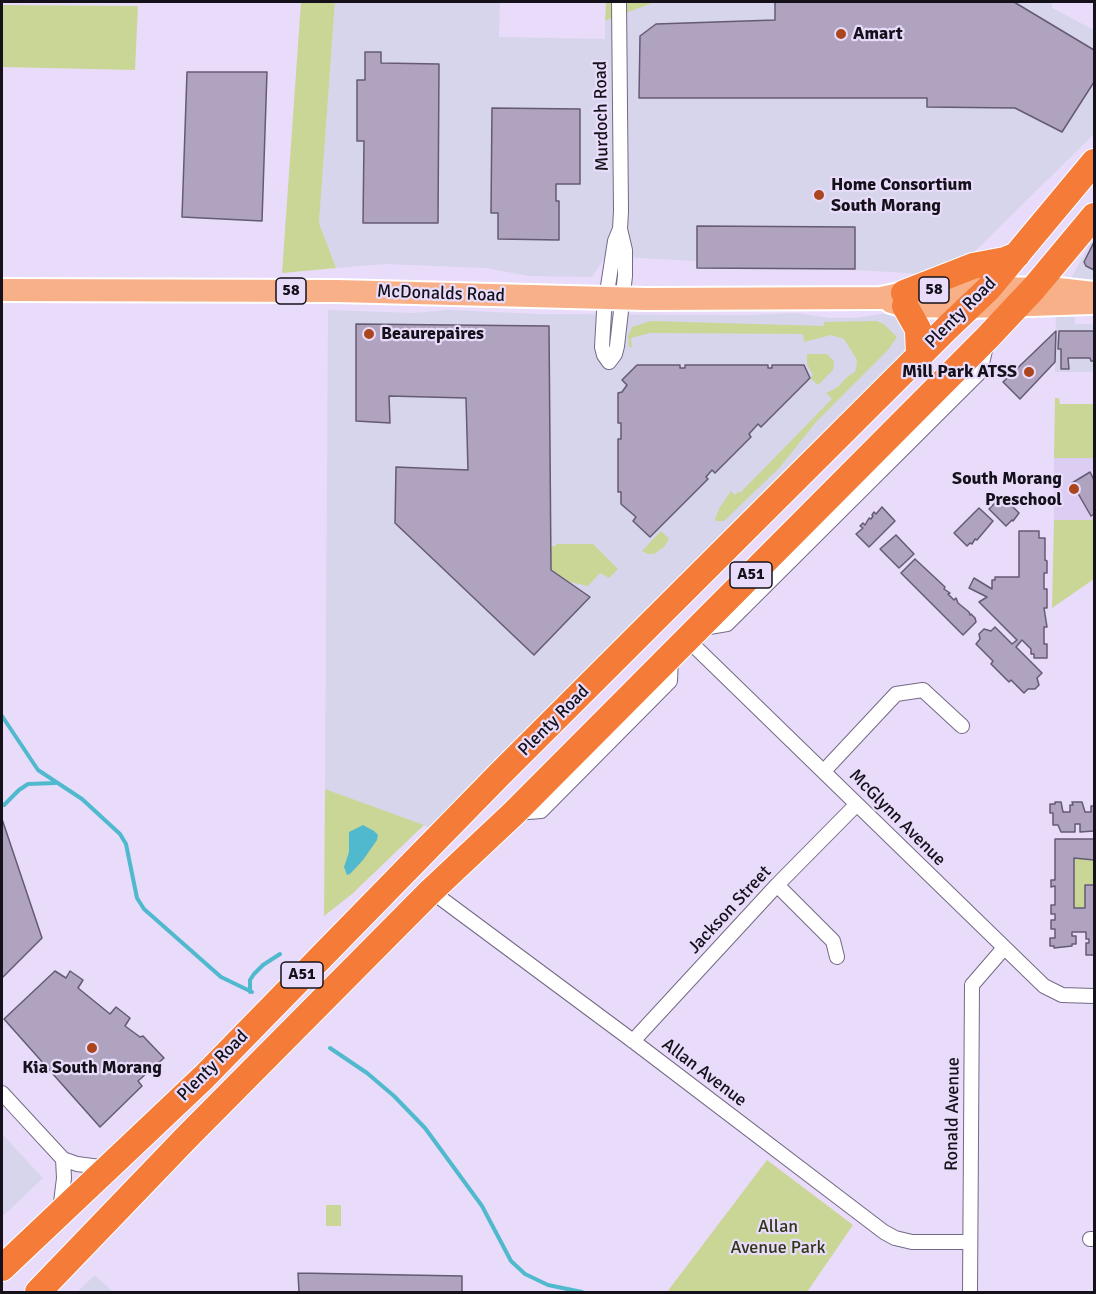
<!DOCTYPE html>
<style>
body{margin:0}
#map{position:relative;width:1096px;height:1294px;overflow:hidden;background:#e8dcfa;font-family:Signika,sans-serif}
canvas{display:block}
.frame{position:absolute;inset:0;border:3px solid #15111b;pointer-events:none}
</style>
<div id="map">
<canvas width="1096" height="1294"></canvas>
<div class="frame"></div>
</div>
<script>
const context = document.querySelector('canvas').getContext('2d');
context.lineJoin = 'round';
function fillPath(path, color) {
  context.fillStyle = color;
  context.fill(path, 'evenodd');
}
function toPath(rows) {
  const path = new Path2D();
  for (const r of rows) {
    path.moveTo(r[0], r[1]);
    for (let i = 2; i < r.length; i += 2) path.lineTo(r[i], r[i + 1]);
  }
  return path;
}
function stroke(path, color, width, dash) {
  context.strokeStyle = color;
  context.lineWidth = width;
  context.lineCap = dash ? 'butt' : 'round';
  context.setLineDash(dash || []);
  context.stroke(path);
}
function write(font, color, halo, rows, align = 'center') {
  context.font = font + ' Signika,sans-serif';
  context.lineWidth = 4.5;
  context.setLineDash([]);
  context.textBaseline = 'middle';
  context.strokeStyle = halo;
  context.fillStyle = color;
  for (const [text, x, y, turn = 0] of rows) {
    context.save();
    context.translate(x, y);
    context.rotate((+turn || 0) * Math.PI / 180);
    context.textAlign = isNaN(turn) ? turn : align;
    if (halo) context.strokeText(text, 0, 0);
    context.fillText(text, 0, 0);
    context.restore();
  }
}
fillPath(toPath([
 [335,2,500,2,499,37,605,39,605,21,655,2,1052,2,1052,8,1094,30,1094,134,971,255,925,274,606,256,592,277,529,276,486,268,385,264,336,268,319,223],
 [1094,239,1094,285,1068,284,1088,247],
 [328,310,413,313,448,310,539,314,745,315,796,313,831,318,855,318,888,313,895,314,911,337,905,354,431,828,325,789],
 [1056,310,1074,310,1075,324,1094,324,1094,372,1055,372],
 [2,1134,43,1178,2,1217],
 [95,1275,113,1292,77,1292]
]), '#d7d5eb');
fillPath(toPath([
 [1054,458,1094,458,1094,520,1054,520]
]), '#dccdf2');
fillPath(toPath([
 [301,2,335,2,319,223,336,268,282,273],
 [606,2,655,2,605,21],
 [2,5,138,6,135,70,2,67],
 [651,321,824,326,824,322,877,321,885,325,897,337,888,350,816,422,780,467,724,521,716,521,715,519,720,507,731,491,735,495,738,492,740,493,832,399,826,393,838,387,847,377,855,372,857,363,856,358,844,339,831,335,804,342,803,334,650,333,631,338,632,347,629,347,628,336,632,327],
 [807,354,827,354,834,361,833,370,818,385,810,378,813,375,807,364],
 [1055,398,1059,398,1060,404,1094,404,1094,458,1054,458],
 [1054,520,1094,520,1094,579,1052,608],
 [661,531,669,539,664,547,654,554,648,554,642,551],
 [556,544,593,544,618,569,609,578,600,573,588,586,562,580,549,568,549,546,556,546],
 [325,789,424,825,352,894,324,916],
 [1074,858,1094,860,1094,885,1085,885,1085,908,1074,908],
 [767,1160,853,1225,807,1292,667,1292],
 [326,1205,341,1205,341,1226,326,1226]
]), '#cad696');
fillPath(toPath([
 [363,825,374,831,378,835,377,840,363,860,350,874,347,875,344,867,349,852,349,832]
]), '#50b9cd');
stroke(toPath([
 [2,716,38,770,82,799,120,834,126,844,137,898,144,909,221,977,252,992],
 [4,805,19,790,28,784,55,783],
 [250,992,250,980,254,974,263,965,280,954],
 [330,1048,367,1073,394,1096,425,1128,482,1206,511,1261,525,1274,548,1285,582,1292]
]), '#50b9cd', 4);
const building = toPath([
 [775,2,1014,2,1094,50,1094,82,1062,132,1015,108,927,107,927,98,639,98,640,36,656,24,775,20,775,2],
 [365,52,381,52,381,63,439,64,438,223,363,223,364,141,357,141,357,80,365,80,365,52],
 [187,72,267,72,262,221,182,217,187,72],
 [492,108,580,109,580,184,556,184,556,201,559,201,559,240,498,239,498,213,491,213,492,108],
 [697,226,855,227,855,269,697,268,697,226],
 [1094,242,1094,270,1086,266,1084,262,1094,242],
 [356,324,549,326,551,570,590,597,534,655,395,523,396,467,468,470,466,398,389,396,390,423,356,421,356,324],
 [1056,331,1055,362,1020,399,1003,382,1056,331],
 [1059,331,1094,331,1094,361,1091,361,1090,358,1068,358,1069,369,1061,369,1061,349,1058,349,1059,331],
 [637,365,680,365,680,368,685,368,685,365,768,365,768,368,772,368,772,365,804,365,810,378,761,427,758,424,749,434,751,437,715,473,712,470,706,477,708,479,650,537,633,521,636,517,621,504,621,492,618,492,618,439,621,439,621,423,618,423,618,393,622,392,627,385,622,380,637,365],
 [1090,472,1094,480,1094,514,1091,516,1072,483,1090,472],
 [1002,496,1019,513,1013,521,1012,520,1006,526,989,509,1002,496],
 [882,507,895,521,869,547,856,534,863,528,860,526,863,523,865,525,869,518,871,519,873,516,872,515,874,512,876,514,882,507],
 [979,508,993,521,977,540,975,539,972,544,970,543,967,546,954,533,979,508],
 [1019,531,1039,531,1039,538,1045,538,1045,560,1047,561,1047,573,1044,573,1044,589,1047,589,1047,608,1044,608,1047,627,1044,627,1044,644,1047,644,1047,658,1034,658,1034,654,1031,654,1031,649,1022,640,1016,647,1042,673,1037,678,1039,685,1035,689,1028,689,1024,693,1011,680,1009,682,991,664,993,661,976,644,980,639,979,634,984,629,991,631,995,627,1012,644,1017,640,979,602,987,597,969,588,974,578,992,589,992,580,995,580,995,577,1019,577,1019,531],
 [896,535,914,554,899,568,880,549,896,535],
 [915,559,945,587,944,589,950,593,948,594,954,600,956,598,958,603,969,612,970,615,971,614,975,618,976,622,963,635,901,573,915,559],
 [1055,802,1061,802,1063,812,1070,812,1070,805,1073,805,1072,802,1082,802,1085,812,1091,812,1091,806,1094,806,1094,803,1094,831,1080,832,1080,824,1075,824,1075,832,1061,832,1058,825,1053,825,1053,813,1050,813,1050,804,1055,804,1055,802],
 [2,819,42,938,2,978,2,819],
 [1055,839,1094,839,1094,860,1074,858,1074,908,1085,908,1085,885,1094,885,1094,955,1086,955,1086,943,1089,943,1089,939,1086,939,1086,932,1072,932,1072,936,1076,936,1076,944,1072,944,1072,946,1054,948,1054,946,1050,946,1050,938,1055,938,1055,929,1051,929,1051,920,1055,920,1055,914,1051,914,1051,905,1055,905,1055,886,1051,887,1051,880,1055,880,1055,839],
 [55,971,66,978,70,971,83,980,78,988,110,1014,116,1007,130,1018,125,1026,140,1037,143,1036,164,1058,138,1081,142,1086,100,1127,4,1019,55,971],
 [298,1273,462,1276,462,1292,299,1292,298,1273]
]);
fillPath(building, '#afa3c0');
stroke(building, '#655a74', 1.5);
const street = toPath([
 [619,2,621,211,620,229,615,241,604,312,602,347,604,355,609,362,615,354,617,346,625,276,625,250,620,229],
 [703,628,727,624,980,372,987,342],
 [687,639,1044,986,1062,995,1094,996],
 [824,771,896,694,923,690,962,726],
 [515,813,541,811,670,681,671,657],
 [777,885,833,941,837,957],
 [431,891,633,1041,884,1232,895,1238,912,1242,970,1242],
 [633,1041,777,885,856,805],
 [2,1093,63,1159,77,1164,108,1168],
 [60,1211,64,1178,63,1159],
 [1090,1239,1094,1239],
 [970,1292,972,985,1004,948]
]);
const primary = toPath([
 [2,290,337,291,646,299,881,298,918,290,989,288,1058,289,1094,293],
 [891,302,905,306,969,307,1091,303]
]);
const highway = toPath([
 [904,293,973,266,1005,260,1017,255],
 [905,306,918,329,919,355],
 [2,1268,204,1077,499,775,947,328,989,288,1094,162],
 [38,1292,186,1138,431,891,514,813,988,337,1034,288,1094,216]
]);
stroke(street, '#756a85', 16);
stroke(primary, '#fff', 26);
stroke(highway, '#fff', 28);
stroke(street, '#fff', 14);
stroke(primary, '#f8b088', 22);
stroke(highway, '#f47c38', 26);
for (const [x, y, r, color] of [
 [841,34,6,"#ab451e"],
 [819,195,6,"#ab451e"],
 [369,334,6,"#ab451e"],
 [1029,372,6,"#ab451e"],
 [1074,489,6,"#ab451e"],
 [92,1048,6,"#ab451e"]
]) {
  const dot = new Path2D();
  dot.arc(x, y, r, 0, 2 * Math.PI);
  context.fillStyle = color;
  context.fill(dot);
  stroke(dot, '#e8dcfa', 2);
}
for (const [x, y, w] of [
 [934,290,30],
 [291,291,30],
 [751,575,42],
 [302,975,42]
]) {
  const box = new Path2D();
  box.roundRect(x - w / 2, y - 13, w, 26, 4.5);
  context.fillStyle = '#e8dcfa';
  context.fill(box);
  stroke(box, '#15111b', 1.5);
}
write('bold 16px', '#15111b', null, [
 ["58",934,290],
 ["58",291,291],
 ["A51",751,575],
 ["A51",302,975]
]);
write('bold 18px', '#15111b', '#e8dcfa', [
 ["Amart",853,34],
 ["Home Consortium",831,185],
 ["South Morang",831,206],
 ["Beaurepaires",381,334],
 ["Mill Park ATSS",1017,372,"right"],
 ["South Morang",1062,479,"right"],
 ["Preschool",1062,500,"right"],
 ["Kia South Morang",92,1068,"center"]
], 'left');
write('18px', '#15111b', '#e8dcfa', [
 ["Murdoch Road",602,116,-91],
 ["McDonalds Road",441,294,2],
 ["Plenty Road",961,313,-45],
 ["Plenty Road",554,721,-45],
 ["McGlynn Avenue",897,818,45],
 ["Jackson Street",730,910,-47],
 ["Plenty Road",213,1066,-45],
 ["Allan Avenue",704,1073,37],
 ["Ronald Avenue",953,1114,-89]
]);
write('18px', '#313616', '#e8dcfa', [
 ["Allan",778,1227],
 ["Avenue Park",778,1248]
]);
</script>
